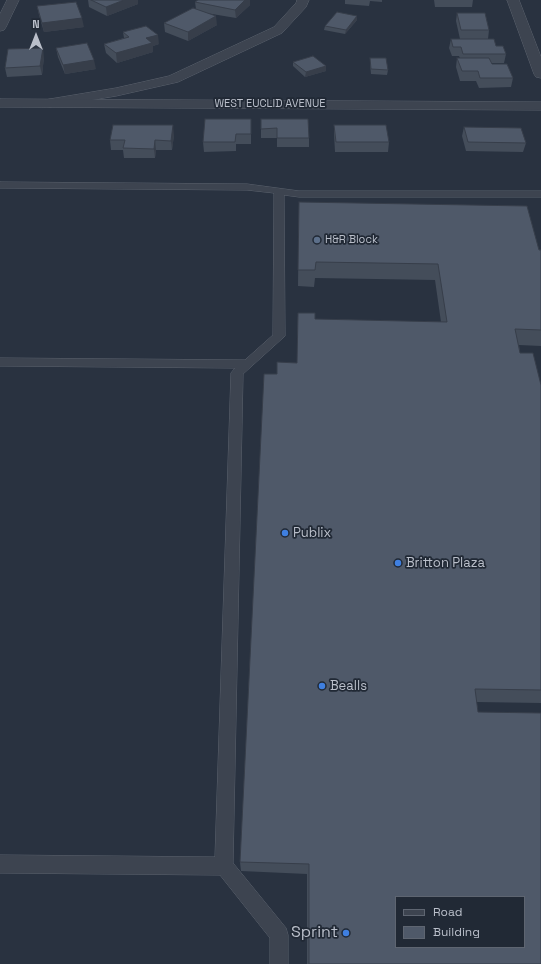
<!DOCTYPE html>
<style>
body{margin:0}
#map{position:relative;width:541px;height:964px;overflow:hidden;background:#293240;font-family:"Space Grotesk",sans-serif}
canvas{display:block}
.legend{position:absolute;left:395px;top:896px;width:130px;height:52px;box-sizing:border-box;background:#212935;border:1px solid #5e6571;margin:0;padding:5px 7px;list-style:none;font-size:12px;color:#babfca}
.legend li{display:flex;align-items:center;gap:8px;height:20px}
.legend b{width:20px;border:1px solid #5e6571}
.north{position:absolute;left:16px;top:16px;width:40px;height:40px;-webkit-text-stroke:3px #212935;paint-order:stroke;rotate:0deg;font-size:11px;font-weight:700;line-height:16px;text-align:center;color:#babfca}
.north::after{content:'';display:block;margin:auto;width:14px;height:18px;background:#babfca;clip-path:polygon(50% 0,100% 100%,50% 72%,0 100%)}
</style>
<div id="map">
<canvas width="541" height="964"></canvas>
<ul class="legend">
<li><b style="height:5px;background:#3d4450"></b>Road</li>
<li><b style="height:11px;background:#4f5969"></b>Building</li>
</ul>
<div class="north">N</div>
</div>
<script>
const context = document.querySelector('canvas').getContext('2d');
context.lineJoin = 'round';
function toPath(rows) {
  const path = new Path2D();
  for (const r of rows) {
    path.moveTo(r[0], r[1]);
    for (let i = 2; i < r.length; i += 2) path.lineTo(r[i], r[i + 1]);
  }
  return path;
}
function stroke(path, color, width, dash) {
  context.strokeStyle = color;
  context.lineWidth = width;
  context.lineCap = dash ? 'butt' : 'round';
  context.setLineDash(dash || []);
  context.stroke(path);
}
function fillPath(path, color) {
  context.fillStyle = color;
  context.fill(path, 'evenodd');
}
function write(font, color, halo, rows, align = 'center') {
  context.font = font + ' "Space Grotesk",sans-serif';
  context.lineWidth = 3.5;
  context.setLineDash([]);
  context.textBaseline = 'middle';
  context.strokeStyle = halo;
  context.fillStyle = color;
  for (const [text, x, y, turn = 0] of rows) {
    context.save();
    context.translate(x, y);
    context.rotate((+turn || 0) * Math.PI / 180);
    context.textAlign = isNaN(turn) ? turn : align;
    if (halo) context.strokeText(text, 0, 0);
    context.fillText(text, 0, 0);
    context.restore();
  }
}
const service = toPath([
 [0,182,247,184,299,191,541,191,541,197,299,197,284,195,285,336,243,374,233,863,286,928,288,935,288,964,270,964,270,938,220,875,0,873,0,855,215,857,231,373,235,368,0,366,0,358,245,360,273,335,274,193,247,190,0,188,0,182]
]);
const minor = toPath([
 [7,0,19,0,6,27,4,30,0,31,0,14,7,0],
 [297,0,309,0,306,7,282,33,178,82,116,96,50,107,45,106,43,103,45,100,50,99,116,88,169,76,274,27,296,3,297,0]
]);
const tertiary = toPath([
 [507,0,519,0,541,57,541,78,536,77,534,74,507,0],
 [0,99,541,102,541,110,0,107,0,99]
]);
stroke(service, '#5b626d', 1);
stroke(minor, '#5b626d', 1);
stroke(tertiary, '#5b626d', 1);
fillPath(service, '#3d4450');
fillPath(minor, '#3d4450');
fillPath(tertiary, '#3d4450');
fillPath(toPath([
 [88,0,138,0,138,4,107,16,89,7],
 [345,0,382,0,382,2,370,1,369,6,345,4],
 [434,0,473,0,472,7,435,7],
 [195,2,250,5,236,18,206,13,217,25,188,41,165,32,164,23,196,9],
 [37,6,84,27,44,32,39,15],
 [457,13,489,30,488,39,506,54,504,63,491,63,492,64,513,78,511,87,479,88,476,81,460,81,456,67,457,58,460,58,459,56,452,56,449,48,451,39,460,39,456,21],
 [357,20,345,34,324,30,325,26],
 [123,32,159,44,153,46,153,52,117,63,106,53,104,44,124,38],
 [56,48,96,69,65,74,58,57],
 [44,57,42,75,7,77,5,68],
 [370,58,388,70,387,75,371,74,370,63],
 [293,62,326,66,326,71,305,77,293,66],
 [251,119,251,144,236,144,236,151,204,152,203,142],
 [261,119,309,138,309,147,277,147,277,138,261,138],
 [334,125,389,142,388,152,335,152,334,134],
 [464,127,526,143,523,152,466,151,462,136],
 [174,135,172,150,156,150,155,158,124,158,123,150,111,150,110,140],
 [299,202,541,250,541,346,519,345,520,353,541,385,541,703,476,702,478,712,541,964,307,964,307,874,241,871,240,862,277,374,297,363,298,313,315,319,441,322,435,280,315,278,314,287,298,286]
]), '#444d5a');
fillPath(toPath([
 [124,0,138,0,138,4,107,16,106,7],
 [245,0,250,0,250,5,236,18,235,10],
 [216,16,217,25,188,41,188,32],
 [357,16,357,20,345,34,346,30],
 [82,18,84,27,44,32,42,23],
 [158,35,159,44,153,46,153,52,117,63,116,53,146,38],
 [43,48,44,57,42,75,40,66],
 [94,60,96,69,65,74,63,65],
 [326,66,326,71,305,77,306,72],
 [173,125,174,135,172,150,171,141],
 [155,140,156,150,155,158,154,149]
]), '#373e4a');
const building = toPath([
 [91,0,124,0,106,7,91,0],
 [198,0,245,0,235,10,195,2,198,0],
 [76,2,82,18,42,23,37,6,76,2],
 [193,8,216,16,188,32,164,23,193,8],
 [337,12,357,16,346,30,325,26,337,12],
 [457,13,485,13,489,30,461,30,457,13],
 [146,26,158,35,146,38,152,43,116,53,104,44,129,37,123,32,146,26],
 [451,39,494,39,496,46,503,46,506,54,463,54,461,47,453,47,451,39],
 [87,43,94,60,63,65,56,48,87,43],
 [43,48,40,66,5,68,8,49,43,48],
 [313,56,326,66,306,72,293,62,313,56],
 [370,58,386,58,388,70,371,69,370,58],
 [457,58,489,58,492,64,507,64,513,78,480,78,478,71,462,71,457,58],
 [205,119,251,119,251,134,236,134,235,142,203,142,205,119],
 [261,119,308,119,309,138,277,138,277,128,261,129,261,119],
 [113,125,173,125,171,141,155,140,154,149,123,148,125,140,110,140,113,125],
 [334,125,386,125,389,142,336,142,334,125],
 [464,127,521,128,526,143,468,142,464,127],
 [299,202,527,206,539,250,541,250,541,330,515,329,520,353,533,353,541,385,541,690,475,689,478,712,541,713,541,964,309,964,309,864,240,862,264,374,277,374,277,362,297,363,298,313,315,313,315,319,447,322,438,264,316,262,315,270,298,270,299,202],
 [396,897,524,897,524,947,396,947,396,897]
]);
fillPath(building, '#4f5969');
stroke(building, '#373e4a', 1);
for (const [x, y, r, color] of [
 [317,240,4,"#5c6f8a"],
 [285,533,4,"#3f7fe0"],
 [398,563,4,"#3f7fe0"],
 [322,686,4,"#3f7fe0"],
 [346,933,4,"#3f7fe0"]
]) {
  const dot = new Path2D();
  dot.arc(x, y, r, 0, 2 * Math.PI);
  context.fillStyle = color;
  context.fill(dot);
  stroke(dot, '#212935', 1.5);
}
write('11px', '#babfca', '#212935', [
 ["WEST EUCLID AVENUE",270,104]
]);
write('11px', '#babfca', '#212935', [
 ["H&R Block",325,240]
], 'left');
write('13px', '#babfca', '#212935', [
 ["Publix",293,533],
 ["Britton Plaza",406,563],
 ["Bealls",330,686]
], 'left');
write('16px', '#babfca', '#212935', [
 ["Sprint",338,933]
], 'right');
</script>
